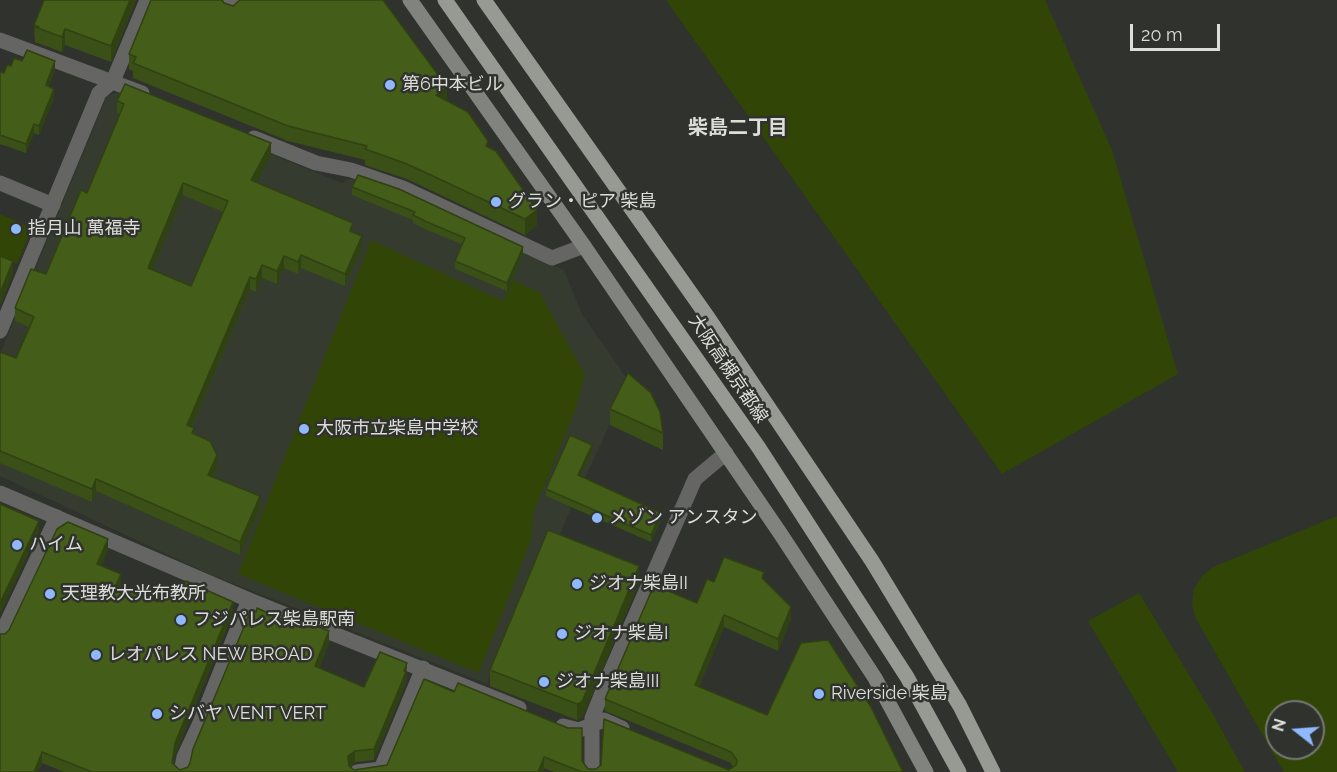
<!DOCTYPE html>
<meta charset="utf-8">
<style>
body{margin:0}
#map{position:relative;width:1337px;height:772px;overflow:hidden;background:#30332d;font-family:Raleway,sans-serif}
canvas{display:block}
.north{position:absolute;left:1265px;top:700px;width:60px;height:60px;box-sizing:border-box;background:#30332d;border:2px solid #757772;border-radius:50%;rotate:287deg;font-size:16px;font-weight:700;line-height:24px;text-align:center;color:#dddeda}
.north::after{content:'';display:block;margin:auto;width:21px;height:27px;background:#8fb8fd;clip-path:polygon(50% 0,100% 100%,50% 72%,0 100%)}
.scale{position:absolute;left:1130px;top:24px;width:90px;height:27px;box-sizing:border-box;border:3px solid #dddeda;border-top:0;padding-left:8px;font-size:18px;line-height:21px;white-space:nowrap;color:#dddeda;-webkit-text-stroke:4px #30332d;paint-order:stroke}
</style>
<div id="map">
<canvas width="1337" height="772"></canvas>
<div class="north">N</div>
<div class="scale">20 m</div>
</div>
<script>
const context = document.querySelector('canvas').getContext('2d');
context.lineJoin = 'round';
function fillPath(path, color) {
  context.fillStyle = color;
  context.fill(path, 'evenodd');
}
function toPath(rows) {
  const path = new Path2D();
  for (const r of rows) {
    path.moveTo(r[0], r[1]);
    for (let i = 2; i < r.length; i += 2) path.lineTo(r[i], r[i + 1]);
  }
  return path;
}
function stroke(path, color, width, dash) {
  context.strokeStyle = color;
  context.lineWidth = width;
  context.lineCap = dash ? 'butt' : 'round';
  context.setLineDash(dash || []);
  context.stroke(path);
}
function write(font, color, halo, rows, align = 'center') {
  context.font = font + ' Raleway,"Noto Sans JP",sans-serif';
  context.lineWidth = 5;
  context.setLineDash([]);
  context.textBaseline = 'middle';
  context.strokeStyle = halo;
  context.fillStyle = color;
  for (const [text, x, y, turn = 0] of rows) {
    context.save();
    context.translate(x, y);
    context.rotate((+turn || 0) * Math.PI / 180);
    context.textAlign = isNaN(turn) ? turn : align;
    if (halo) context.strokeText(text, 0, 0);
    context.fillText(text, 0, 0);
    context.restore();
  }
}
fillPath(toPath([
 [118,92,342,183,350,178,564,270,582,314,629,382,555,544,544,539,487,684,207,573,0,476,0,354,107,96]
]), '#353b2f');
fillPath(toPath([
 [666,0,1045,0,1112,150,1178,374,1002,474],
 [0,214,32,228,17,264,0,257],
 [371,240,503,301,513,280,540,293,585,375,575,411,534,511,531,540,479,673,238,574],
 [1337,516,1337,772,1284,772,1196,619,1192,604,1194,589,1202,576,1213,567],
 [1277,712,1313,712,1313,748,1277,748],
 [1139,593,1210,709,1245,772,1178,772,1088,621]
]), '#304506');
stroke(toPath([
 [0,183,53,205],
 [0,637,57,517]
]), '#656663', 15);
stroke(toPath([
 [224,0,234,4,231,12],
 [0,40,142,93],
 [254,138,316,163,351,170,403,188,552,258,584,246],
 [0,331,99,93,113,81,147,0],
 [0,493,249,600,519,708],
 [563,726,579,730,604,720,622,728],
 [181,772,184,757,200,723,249,600],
 [357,772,381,769,423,668],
 [592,772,592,718,608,678,695,479,726,453]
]), '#656663', 15);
stroke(toPath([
 [410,0,584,246,780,533,875,678,926,772]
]), '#81847e', 15);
stroke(toPath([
 [445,0,759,448,907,677,959,772],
 [484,0,707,316,872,561,960,706,993,772]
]), '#979a93', 15);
fillPath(toPath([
 [136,0,111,62,65,45,62,52,35,42,34,25],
 [224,3,447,101,488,147,537,225,525,235,407,179,365,165,365,160,288,141,133,78,133,71,129,69,129,54],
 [22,61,55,70,49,86,54,98,39,135,34,133,26,153,0,144,0,72,4,73,11,66],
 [117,101,271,155,256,182,353,232,362,248,345,286,301,268,298,274,284,268,277,284,262,278,256,292,250,289,192,427,194,434,217,467,213,477,260,509,240,555,96,491,92,502,0,463,0,352,16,358,29,327,15,321,15,308,46,274,87,193,120,115,117,113],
 [183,195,223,212,191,286,152,270],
 [352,187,523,255,507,291,455,269,455,261,462,244,427,230,413,223,413,220,352,195],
 [610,409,663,433,663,450,610,425],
 [592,452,581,476,661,520,651,542,546,496,546,489],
 [108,550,101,566,121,585,120,587,158,602,233,613,175,755,173,765,180,770,188,767,329,643,319,668,364,687,407,674,406,683,374,760,355,762,350,767,354,770,387,765,424,679,582,761,588,769,729,770,733,767,731,763,605,711,605,699,697,603,714,582,764,581,791,619,778,651,724,627,699,687,903,772,554,772,544,768,543,772,64,772,42,763,38,772,0,772,5,634],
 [639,582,582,718,577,720,490,686,490,670]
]), '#3a5016');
fillPath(toPath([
 [130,0,136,0,111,62,111,46],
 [65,29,65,45,62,52,62,37],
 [55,61,55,70,46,95,46,85],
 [447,87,447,102,436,95],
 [54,89,54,98,39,135,39,126],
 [34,124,34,133,26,153,26,144],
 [271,143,271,155,251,193,251,180],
 [183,183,183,195,148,281,148,268],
 [537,210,537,225,525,235,525,219],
 [362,236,362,248,345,286,345,274],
 [523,247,523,255,507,291,507,283],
 [301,255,301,268,298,274,298,262],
 [284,256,284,268,277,284,277,271],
 [13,261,13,274,0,306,0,293],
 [262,265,262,278,256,292,256,279],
 [250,277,250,289,187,438,187,425],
 [592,445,592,452,578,482,578,475],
 [217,455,217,467,208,487,208,475],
 [96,479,96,491,92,502,92,489],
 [260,496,260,509,240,555,240,542],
 [661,513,661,520,651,542,651,535],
 [39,521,39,532,0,614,0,603],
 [108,539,108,550,97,576,97,564],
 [639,566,639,582,582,718,577,720,577,704],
 [121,574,121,585,116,597,116,585],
 [233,602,233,613,175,755,172,772,172,763,175,743],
 [791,607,791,619,778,651,778,639],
 [724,615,724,627,695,696,695,685],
 [329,631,329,643,315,677,315,666],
 [407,663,406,683,374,760,374,749],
 [355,751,355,762,348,768,348,756],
 [42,752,42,763,38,772,34,772],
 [544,757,544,768,543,772,538,772]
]), '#304112');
const building = toPath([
 [44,0,130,0,111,46,65,29,62,37,35,27,39,27,34,25,44,0],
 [151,0,222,0,224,3,233,6,240,0,383,0,447,87,436,95,468,112,488,141,486,146,496,151,537,210,525,219,407,164,365,149,367,146,288,126,133,63,136,57,129,54,151,0],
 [27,50,55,61,46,85,54,89,39,126,34,124,26,144,0,135,0,72,4,73,7,65,11,66,14,58,22,61,27,50],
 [125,84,271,143,251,180,353,223,350,231,362,236,345,274,301,255,298,262,284,256,277,271,262,265,256,279,250,277,187,425,194,428,192,433,210,441,217,455,208,475,260,496,240,542,96,479,92,489,0,451,0,352,16,358,34,317,15,308,31,269,46,274,81,190,87,193,124,104,117,101,125,84],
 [183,183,228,201,191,286,148,268,183,183],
 [358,175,399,189,523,247,507,283,455,261,465,238,427,222,413,215,415,212,352,187,358,175],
 [0,256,13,261,0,293,0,256],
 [628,373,651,393,660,412,663,433,610,409,628,373],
 [570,435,592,445,578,475,661,513,651,535,546,489,570,435],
 [0,504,39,521,0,603,0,504],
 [68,522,108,539,97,564,121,574,116,585,158,602,165,585,172,588,175,582,184,585,186,581,233,602,175,743,172,763,180,770,188,767,190,763,193,749,251,610,256,612,257,608,297,626,299,619,329,631,315,666,364,687,380,652,407,663,404,671,406,672,374,749,355,751,348,756,349,766,354,770,387,765,424,679,454,692,458,683,568,728,582,728,582,761,588,769,596,769,601,765,604,719,729,770,736,765,737,760,731,752,605,699,654,585,697,603,707,579,714,582,724,557,764,572,762,578,791,607,778,639,724,615,695,685,767,715,801,643,828,640,871,707,903,772,582,772,544,757,538,772,92,772,42,752,34,772,0,772,0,634,5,634,9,630,57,529,68,522],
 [548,530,639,566,582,702,577,704,490,670,548,530]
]);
fillPath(building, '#445d19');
stroke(building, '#304112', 1.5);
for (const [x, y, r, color] of [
 [390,85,6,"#8fb8fd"],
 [496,202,6,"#8fb8fd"],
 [16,229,6,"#8fb8fd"],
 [304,429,6,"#8fb8fd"],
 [597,518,6,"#8fb8fd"],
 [17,545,6,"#8fb8fd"],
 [577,584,6,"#8fb8fd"],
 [50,594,6,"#8fb8fd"],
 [181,620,6,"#8fb8fd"],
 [562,634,6,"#8fb8fd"],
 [96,655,6,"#8fb8fd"],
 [544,682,6,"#8fb8fd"],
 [819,694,6,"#8fb8fd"],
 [157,714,6,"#8fb8fd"]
]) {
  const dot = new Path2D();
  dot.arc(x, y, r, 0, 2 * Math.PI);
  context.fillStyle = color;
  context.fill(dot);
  stroke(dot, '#30332d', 2);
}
write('18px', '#dddeda', '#30332d', [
 ["第6中本ビル",402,85],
 ["グラン・ピア 柴島",508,202],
 ["指月山 萬福寺",28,229],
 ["大阪市立柴島中学校",316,429],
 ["メゾン アンスタン",609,518],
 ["ハイム",29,545],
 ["ジオナ柴島II",589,584],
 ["天理教大光布教所",62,594],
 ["フジパレス柴島駅南",193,620],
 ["ジオナ柴島I",574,634],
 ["レオパレス NEW BROAD",108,655],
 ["ジオナ柴島III",556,682],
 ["Riverside 柴島",831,694],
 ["シバヤ VENT VERT",169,714]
], 'left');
write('18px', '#dddeda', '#30332d', [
 ["大阪高槻京都線",728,369,56]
]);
write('bold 20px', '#dddeda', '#30332d', [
 ["柴島二丁目",738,128]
]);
</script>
